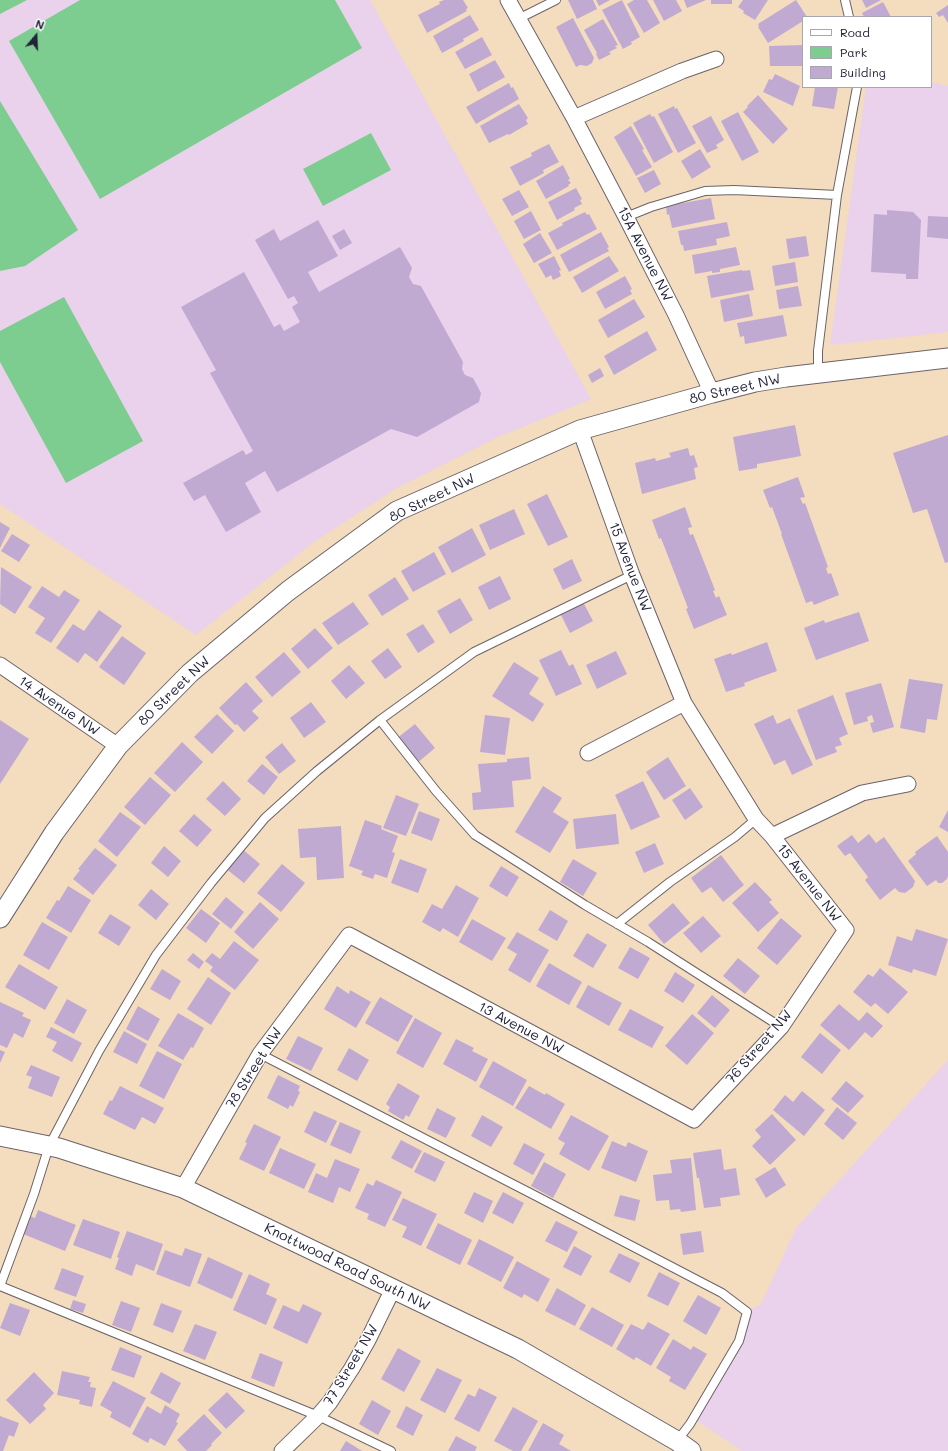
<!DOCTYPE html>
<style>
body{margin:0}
#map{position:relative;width:948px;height:1451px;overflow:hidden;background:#f4dcbe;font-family:Mali,sans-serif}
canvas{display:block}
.legend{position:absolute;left:802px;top:16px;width:130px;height:72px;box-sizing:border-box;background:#fff;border:1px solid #a7a7b1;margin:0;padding:5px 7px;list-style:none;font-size:12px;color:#22223b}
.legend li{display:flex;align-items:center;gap:8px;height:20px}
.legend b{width:20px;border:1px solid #a7a7b1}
.north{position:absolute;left:16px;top:16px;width:40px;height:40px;-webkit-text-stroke:3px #fff;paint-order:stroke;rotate:19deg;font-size:11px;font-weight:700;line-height:16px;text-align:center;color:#22223b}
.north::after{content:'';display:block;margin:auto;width:14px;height:18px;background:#22223b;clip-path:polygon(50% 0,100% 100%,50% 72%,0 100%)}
</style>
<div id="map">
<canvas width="948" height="1451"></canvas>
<ul class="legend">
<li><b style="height:5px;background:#fff"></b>Road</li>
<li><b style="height:11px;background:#7ccd8f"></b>Park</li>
<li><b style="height:11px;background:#c1aad2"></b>Building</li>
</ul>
<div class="north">N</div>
</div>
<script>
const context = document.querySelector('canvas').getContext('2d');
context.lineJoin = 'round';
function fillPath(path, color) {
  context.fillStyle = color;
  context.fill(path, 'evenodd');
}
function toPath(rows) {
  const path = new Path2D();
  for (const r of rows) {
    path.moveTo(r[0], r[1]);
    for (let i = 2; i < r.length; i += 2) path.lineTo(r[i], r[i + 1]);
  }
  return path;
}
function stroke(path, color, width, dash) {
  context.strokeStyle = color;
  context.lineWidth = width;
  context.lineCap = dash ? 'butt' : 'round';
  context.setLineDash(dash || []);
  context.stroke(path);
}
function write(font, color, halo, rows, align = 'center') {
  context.font = font + ' Mali,sans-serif';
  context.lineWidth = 3;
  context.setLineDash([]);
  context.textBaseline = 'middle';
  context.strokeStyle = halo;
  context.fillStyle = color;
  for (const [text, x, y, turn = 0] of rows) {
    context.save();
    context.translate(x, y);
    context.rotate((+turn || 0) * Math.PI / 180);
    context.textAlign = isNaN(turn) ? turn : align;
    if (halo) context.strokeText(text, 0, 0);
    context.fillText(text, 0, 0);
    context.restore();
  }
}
fillPath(toPath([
 [27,0,370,0,591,399,496,438,395,489,314,542,196,635,0,504,0,14],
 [931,82,948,86,948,332,830,345,866,87,931,87],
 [948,1060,948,1451,742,1451,693,1418,739,1341,747,1312,761,1304,796,1228]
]), '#ead1ec');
fillPath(toPath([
 [0,0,27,0,0,14],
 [80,0,335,0,362,48,100,199,9,41],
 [0,101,78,230,25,266,0,271],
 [371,133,391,170,323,206,303,169],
 [64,297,143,441,66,483,0,362,0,331]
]), '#7ccd8f');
fillPath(toPath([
 [444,0,463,0,468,8,466,9,467,11,427,33,418,15,440,4,439,2],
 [568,0,593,0,597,9,577,19],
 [596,0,610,0,599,6],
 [622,0,640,37,631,42,632,44,623,49,602,10],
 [634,0,647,0,660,23,644,33,627,4],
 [653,0,676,0,682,11,664,21],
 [684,0,706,0,687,8],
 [711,0,732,0,732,4,711,4],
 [743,0,768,0,755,20,743,13,744,11,738,7],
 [796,0,807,17,803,17,803,21,768,43,758,27,759,26,758,24],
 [862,0,881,0,866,8],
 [883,2,891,17,864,17,862,13],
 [948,5,948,23,943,15,939,17,936,13],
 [470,15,479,30,463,39,464,41,442,53,433,36],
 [573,18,594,58,592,63,587,66,580,65,576,67,556,27],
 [603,19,618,45,615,46,617,48,609,52,611,54,599,60,596,54,597,53,584,30],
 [482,37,492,55,465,69,455,52],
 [803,45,803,66,770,66,769,46],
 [495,60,505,77,478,92,469,74],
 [775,74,800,86,793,106,763,92,769,79,772,80],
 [509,83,511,88,513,87,519,99,476,124,466,107],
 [815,87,838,87,834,109,812,106],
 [758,95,788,129,773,144,743,112,748,107,747,106],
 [519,104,528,118,526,120,528,124,509,135,508,134,489,143,480,126],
 [674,106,675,109,677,108,696,143,678,153,658,114],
 [738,112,759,152,742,161,721,121],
 [650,114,652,117,654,116,673,152,654,163,633,123],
 [711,116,724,140,716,145,718,148,707,153,692,126],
 [631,126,644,149,642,150,652,167,636,176,614,137],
 [549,144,559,162,543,170,544,173,520,186,510,167,532,156,531,153],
 [700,149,711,167,692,179,681,161],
 [563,165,570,179,568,180,571,183,568,185,569,186,546,199,536,181],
 [654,170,661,184,645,193,637,178],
 [576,188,582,199,580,200,582,204,574,208,575,210,557,220,548,202],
 [519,190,529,207,512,216,502,199],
 [711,198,715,219,672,228,669,214,667,215,666,206],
 [887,210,913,212,921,220,918,279,906,279,906,274,871,272,874,214,887,215],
 [531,211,541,230,524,239,514,221],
 [585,212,587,215,589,214,597,229,557,250,548,233,563,225,562,223],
 [928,216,948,217,948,239,927,237],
 [318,220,338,256,308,272,319,292,400,247,412,268,409,277,413,284,421,286,463,362,462,369,465,375,473,378,481,393,479,402,417,437,391,429,277,492,265,471,245,483,261,512,226,532,205,495,194,501,183,483,243,450,246,455,253,451,210,373,216,370,181,307,244,272,274,327,280,324,284,331,300,322,292,307,298,303,294,296,288,299,255,240,274,229,280,241],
 [727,222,730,236,716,239,717,245,684,251,683,245,681,245,678,231],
 [344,229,352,243,340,250,332,236],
 [601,232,609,247,607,248,609,251,569,272,560,255],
 [540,233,552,253,534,263,523,244],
 [806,236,809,256,789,259,786,239],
 [736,247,740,265,720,269,720,272,712,273,712,271,695,274,692,255],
 [554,256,561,270,559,271,561,276,553,280,551,275,546,278,538,264],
 [609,256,619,271,582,293,573,277],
 [795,262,798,282,775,286,772,266],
 [742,270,743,271,750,270,754,290,711,298,707,276],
 [625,276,632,289,630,290,632,294,605,309,596,292],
 [798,286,802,306,779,309,776,290],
 [749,294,753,316,724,322,720,300],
 [634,299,645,317,608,338,598,320],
 [783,315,787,336,745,344,744,336,740,337,737,323],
 [647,331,657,350,614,375,604,356],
 [600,368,604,376,592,383,588,375],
 [795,425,801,456,757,464,757,468,739,471,733,437],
 [948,435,948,562,945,563,927,509,913,513,893,453],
 [688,448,690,456,694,455,698,467,694,468,696,479,642,494,635,463,655,458,656,461,671,457,669,453],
 [798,477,805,497,800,498,803,504,805,503,828,567,826,568,828,574,831,573,839,595,814,605,812,601,806,603,781,534,782,534,772,507,770,508,763,490],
 [547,494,568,537,548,546,527,504],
 [685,507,692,527,688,528,690,535,693,534,715,590,713,591,716,598,719,596,727,615,694,629,686,609,688,608,661,538,659,539,652,520],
 [514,509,525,534,490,550,479,525],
 [0,522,10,528,0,548],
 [472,528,486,555,452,573,438,547],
 [12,534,30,545,19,562,1,551],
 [434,552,446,574,413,592,401,571],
 [572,559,582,581,563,590,553,569],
 [1,567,32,587,15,614,0,604],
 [500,576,511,599,489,610,478,587],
 [395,577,409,599,382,616,368,595],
 [42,586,59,597,64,590,80,600,51,643,35,633,45,618,28,607],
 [460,598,473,620,450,634,437,611],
 [582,600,593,621,570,633,559,611],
 [353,602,369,624,338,645,322,623],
 [99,610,122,626,97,662,85,653,78,663,56,648,73,624,84,631],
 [859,612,869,641,816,660,804,628,824,620,825,623],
 [423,624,435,642,418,653,406,634],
 [315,628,333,648,308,669,291,649],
 [122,636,146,653,124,685,99,667],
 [767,642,777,671,744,683,745,686,726,692,714,659,731,653,732,655],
 [388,648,402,667,385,679,371,661],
 [561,650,569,666,573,664,582,684,556,696,539,660],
 [616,651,627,674,597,689,586,665],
 [284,652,301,672,272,697,255,677],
 [514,662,539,678,529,694,544,704,533,722,492,696],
 [349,665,365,683,346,699,331,681],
 [909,679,943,684,937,720,927,719,925,733,900,728],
 [246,682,263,701,252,711,259,718,244,732,237,724,235,725,219,708],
 [881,683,894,727,873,733,870,723,874,722,872,715,867,717,868,721,854,725,845,693],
 [833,695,848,734,839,738,842,745,835,747,837,752,816,760,797,710],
 [311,702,326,722,304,738,290,718],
 [217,714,234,731,212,754,194,737],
 [485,715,510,718,505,755,480,752],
 [773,715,777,724,790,718,813,765,792,775,785,760,774,765,754,724],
 [0,720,29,739,0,784],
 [415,724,435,748,416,764,396,739],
 [182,742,203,762,175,792,154,773],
 [282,743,296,761,279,774,265,757],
 [529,757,531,779,512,781,514,807,473,810,472,793,481,792,478,764,507,762,507,759],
 [668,757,686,786,664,800,646,772],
 [262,764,278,777,264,795,247,781],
 [150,777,171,795,145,825,124,807],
 [223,781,241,799,225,816,206,799],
 [643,781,660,817,631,830,615,795],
 [543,786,562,798,553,812,569,822,550,853,515,832],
 [690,788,703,807,685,820,672,800],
 [396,795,419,804,406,836,383,828],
 [948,810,948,832,939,827],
 [419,811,440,819,432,841,411,833],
 [120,812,141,827,117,857,98,841],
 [194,814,212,830,197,847,179,831],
 [616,814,619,844,576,849,573,819],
 [365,820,382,826,381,829,398,836,392,852,395,853,387,878,375,874,373,879,361,875,363,871,349,866],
 [341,826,344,878,317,880,316,857,300,858,298,829],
 [869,834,876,843,884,837,915,881,913,887,905,893,899,892,895,888,880,900,865,880,868,877,850,853,845,856,837,846,852,835,858,843],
 [937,836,948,852,948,876,947,879,942,883,938,883,936,880,927,886,908,861,916,854,915,852],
 [655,843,664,864,644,873,635,852],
 [164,846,181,861,168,877,151,863],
 [95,848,117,865,93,895,73,879,80,870,78,869],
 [241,848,260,864,244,883,225,868],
 [721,855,744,885,723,902,711,887,702,893,691,878],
 [400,859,427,869,418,893,391,883],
 [573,859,597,873,583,896,560,882],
 [282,864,305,883,281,912,257,893],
 [501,866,519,877,507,897,489,886],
 [755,882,772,900,769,902,779,913,758,932,732,903],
 [456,885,479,898,458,937,443,928,440,932,422,922,432,904,442,909],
 [68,886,91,900,71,933,46,918,57,900,59,901],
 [151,889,169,904,156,920,138,905],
 [226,897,244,912,231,929,212,914],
 [260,902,279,919,253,949,234,932],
 [673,903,690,923,664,944,648,925],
 [201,909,220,923,206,943,186,928],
 [550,910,568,921,557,941,538,930],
 [110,914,131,927,119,946,98,933],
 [703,916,721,936,701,953,683,933],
 [781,918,802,936,777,965,757,948],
 [472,919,506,938,492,961,459,942],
 [42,922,68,937,49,970,23,955],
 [916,929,948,939,936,976,913,969,912,973,888,965,897,936,912,941],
 [517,932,549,950,530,983,508,970,517,954,507,948],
 [587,933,607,945,593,968,573,956],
 [234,941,259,960,235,990,210,971,213,967,205,961,212,953,220,959],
 [630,947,650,958,638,979,618,968],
 [193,953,204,962,199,969,187,960],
 [738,958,760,976,745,994,723,976],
 [549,963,582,982,569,1005,536,986],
 [19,964,58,987,45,1010,5,987],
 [880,968,908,992,888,1014,875,1003,871,1007,853,992,868,974,873,977],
 [162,969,181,981,170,1000,150,989],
 [675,972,695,985,683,1003,664,991],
 [208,977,231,993,211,1025,187,1009],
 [588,985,622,1003,609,1026,576,1007],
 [337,986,349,994,350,990,371,1002,356,1028,324,1009],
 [712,995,730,1010,715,1028,697,1013],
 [380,997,413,1016,398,1042,365,1023],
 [67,999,87,1010,74,1034,54,1023],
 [0,1002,24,1013,22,1016,31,1020,23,1038,14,1033,7,1048,0,1045],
 [839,1004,859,1021,867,1012,883,1026,872,1038,865,1032,849,1050,820,1025],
 [138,1006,160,1019,148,1041,126,1029],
 [630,1009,664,1027,652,1048,618,1030],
 [178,1013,204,1028,193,1048,191,1047,183,1060,158,1046],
 [692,1014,714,1033,687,1065,665,1046],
 [415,1018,442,1033,423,1068,396,1053],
 [51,1027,82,1043,72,1062,52,1051,57,1042,46,1037],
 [124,1031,147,1044,137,1064,113,1052],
 [820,1033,841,1050,822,1074,801,1057],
 [298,1036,323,1048,311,1071,286,1059],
 [456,1039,474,1048,472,1051,488,1059,476,1082,443,1064],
 [349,1048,369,1060,357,1081,337,1070],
 [0,1050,5,1052,0,1063],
 [157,1051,182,1064,164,1099,139,1086],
 [493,1061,527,1080,513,1106,479,1087],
 [31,1065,60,1077,52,1097,28,1088,32,1077,26,1075],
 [278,1075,300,1086,298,1091,300,1092,293,1107,290,1105,288,1109,267,1098],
 [846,1081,864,1096,848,1113,831,1099],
 [398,1083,420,1096,409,1117,406,1115,403,1120,388,1111,390,1107,386,1104],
 [120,1086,164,1108,155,1124,142,1117,135,1130,103,1114,110,1100,112,1101],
 [529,1086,545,1095,546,1093,565,1104,551,1129,515,1108],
 [802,1091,825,1110,804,1136,773,1110,785,1095,793,1102],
 [837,1107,857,1123,843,1140,824,1124],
 [437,1108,456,1118,446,1138,427,1129],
 [314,1111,337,1121,326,1143,304,1132],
 [772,1114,796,1140,770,1165,752,1146,761,1137,755,1130],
 [482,1115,503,1127,491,1147,471,1136],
 [571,1115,609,1136,589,1171,559,1154,565,1143,558,1139],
 [340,1122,361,1131,351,1154,330,1145],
 [254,1124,281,1137,264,1171,239,1159,247,1143,245,1142],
 [401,1140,422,1151,412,1169,391,1158],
 [612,1141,626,1147,628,1142,648,1151,636,1182,601,1168],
 [524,1143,545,1154,533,1175,513,1164],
 [280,1148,316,1164,304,1189,269,1173],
 [721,1149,724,1170,736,1168,740,1195,720,1198,721,1206,704,1208,699,1178,697,1178,693,1153],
 [424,1152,445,1162,435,1182,414,1172],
 [691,1158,696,1210,681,1212,680,1209,670,1210,669,1200,656,1201,653,1175,672,1173,670,1160],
 [335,1159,360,1169,350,1192,339,1187,333,1203,308,1192,316,1173,327,1178],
 [544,1162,566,1174,553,1198,531,1186],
 [775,1167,786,1185,766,1198,755,1179],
 [376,1180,402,1192,385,1227,367,1219,369,1214,355,1208,367,1183,373,1186],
 [474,1192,493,1201,483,1223,464,1213],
 [503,1192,524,1203,513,1224,492,1213],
 [620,1195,640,1200,635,1221,614,1216],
 [403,1198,437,1214,421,1246,402,1237,407,1227,392,1220],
 [38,1210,76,1225,65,1251,23,1234,30,1216,35,1218],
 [83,1219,120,1232,111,1259,73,1245],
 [556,1221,578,1232,567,1252,545,1241],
 [438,1223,472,1240,460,1265,426,1248],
 [127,1231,163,1244,154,1271,136,1264,132,1276,115,1269,119,1258,117,1257],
 [701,1231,704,1252,683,1255,680,1234],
 [479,1239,514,1257,501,1282,467,1264],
 [574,1246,592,1256,581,1276,563,1267],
 [185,1248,202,1254,190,1287,156,1274,165,1250,182,1256],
 [619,1253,640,1263,630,1283,609,1272],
 [208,1257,243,1273,232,1299,197,1283],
 [517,1261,550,1279,538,1302,524,1294,522,1298,503,1288],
 [62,1268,84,1276,76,1297,54,1289],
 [659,1272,680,1283,668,1306,647,1296],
 [249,1274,270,1284,266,1294,277,1299,266,1325,233,1310],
 [557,1288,586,1305,575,1326,545,1311],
 [698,1295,721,1308,706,1335,683,1321],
 [73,1300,86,1304,83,1313,70,1309],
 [121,1301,140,1308,131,1332,112,1325],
 [10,1303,30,1310,20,1336,0,1328],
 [161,1303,182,1311,173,1333,153,1325],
 [303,1304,322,1313,307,1344,273,1328,283,1305,299,1312],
 [592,1307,624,1325,612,1347,579,1329],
 [648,1322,670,1334,651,1366,636,1357,634,1360,616,1349,631,1324,643,1330],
 [195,1324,217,1332,205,1360,183,1351],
 [673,1339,691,1350,693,1346,707,1354,685,1390,669,1381,671,1377,656,1368],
 [120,1347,142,1356,134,1378,111,1370],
 [398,1348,421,1361,404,1392,381,1379],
 [260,1353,283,1362,274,1387,251,1378],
 [437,1368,462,1380,445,1413,420,1400],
 [62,1371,90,1377,88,1382,91,1382,90,1387,96,1388,92,1407,79,1404,80,1400,57,1395],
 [34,1372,54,1393,43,1405,46,1409,30,1424,6,1400],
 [161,1372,181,1383,170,1404,150,1393],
 [113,1381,146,1398,130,1428,110,1417,112,1412,100,1405],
 [479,1388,497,1397,479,1432,454,1419,468,1394,475,1397],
 [227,1392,245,1411,226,1429,208,1410],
 [372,1400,391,1411,378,1435,359,1424],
 [165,1405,180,1414,176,1422,178,1423,165,1446,150,1438,148,1443,132,1434,147,1406,161,1414],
 [406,1406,423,1415,413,1436,396,1427],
 [513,1407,538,1421,521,1451,513,1451,494,1441],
 [204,1414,222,1433,211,1444,212,1445,206,1451,187,1451,177,1440],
 [0,1416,19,1423,14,1437,9,1435,3,1451,0,1451],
 [543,1423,564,1435,559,1444,571,1451,528,1451],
 [456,1436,477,1447,475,1451,448,1451],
 [346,1441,362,1451,340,1451]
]), '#c1aad2');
const service = toPath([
 [845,0,849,17],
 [518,19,556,0],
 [626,217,651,207,705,191,734,190,837,195,857,87],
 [818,372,818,351,837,195],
 [380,720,436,791,475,835,585,905,648,942,781,1027],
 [617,924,670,882,735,837,756,819],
 [260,1054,536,1196,722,1293,747,1312,739,1341,690,1424,677,1441],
 [0,1286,34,1194,49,1146,99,1051,156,955,211,883,265,818,317,771,380,720,474,652,632,575],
 [0,1286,318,1416,391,1451]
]);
const minor = toPath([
 [508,0,574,118,626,217,676,315,712,393],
 [574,118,682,71,716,59],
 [0,665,118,746],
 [588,753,684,703],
 [772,836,862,793,908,784],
 [183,1188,260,1054,349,935,694,1120,781,1027,846,930,772,836,756,819,684,703,632,575,580,430],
 [282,1451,318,1416,330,1402,352,1368,368,1340,393,1289]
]);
const tertiary = toPath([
 [0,918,54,833,118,746,190,673,288,591,397,511,580,430,712,393,755,382,786,377,948,358],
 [0,1136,59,1148,183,1188,518,1349,677,1441,691,1451]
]);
stroke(service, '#6c6369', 10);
stroke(minor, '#6c6369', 17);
stroke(tertiary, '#6c6369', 21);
stroke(service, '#fff', 8);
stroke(minor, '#fff', 15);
stroke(tertiary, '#fff', 19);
write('14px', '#22223b', '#fff', [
 ["15A Avenue NW",645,254,63],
 ["80 Street NW",735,389,-13],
 ["80 Street NW",432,498,-26],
 ["15 Avenue NW",630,567,69],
 ["80 Street NW",174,691,-44],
 ["14 Avenue NW",59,706,34],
 ["15 Avenue NW",809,883,52],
 ["13 Avenue NW",521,1028,28],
 ["76 Street NW",759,1047,-49],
 ["78 Street NW",254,1068,-58],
 ["Knottwood Road South NW",347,1267,26],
 ["77 Street NW",351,1365,-59]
]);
</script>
